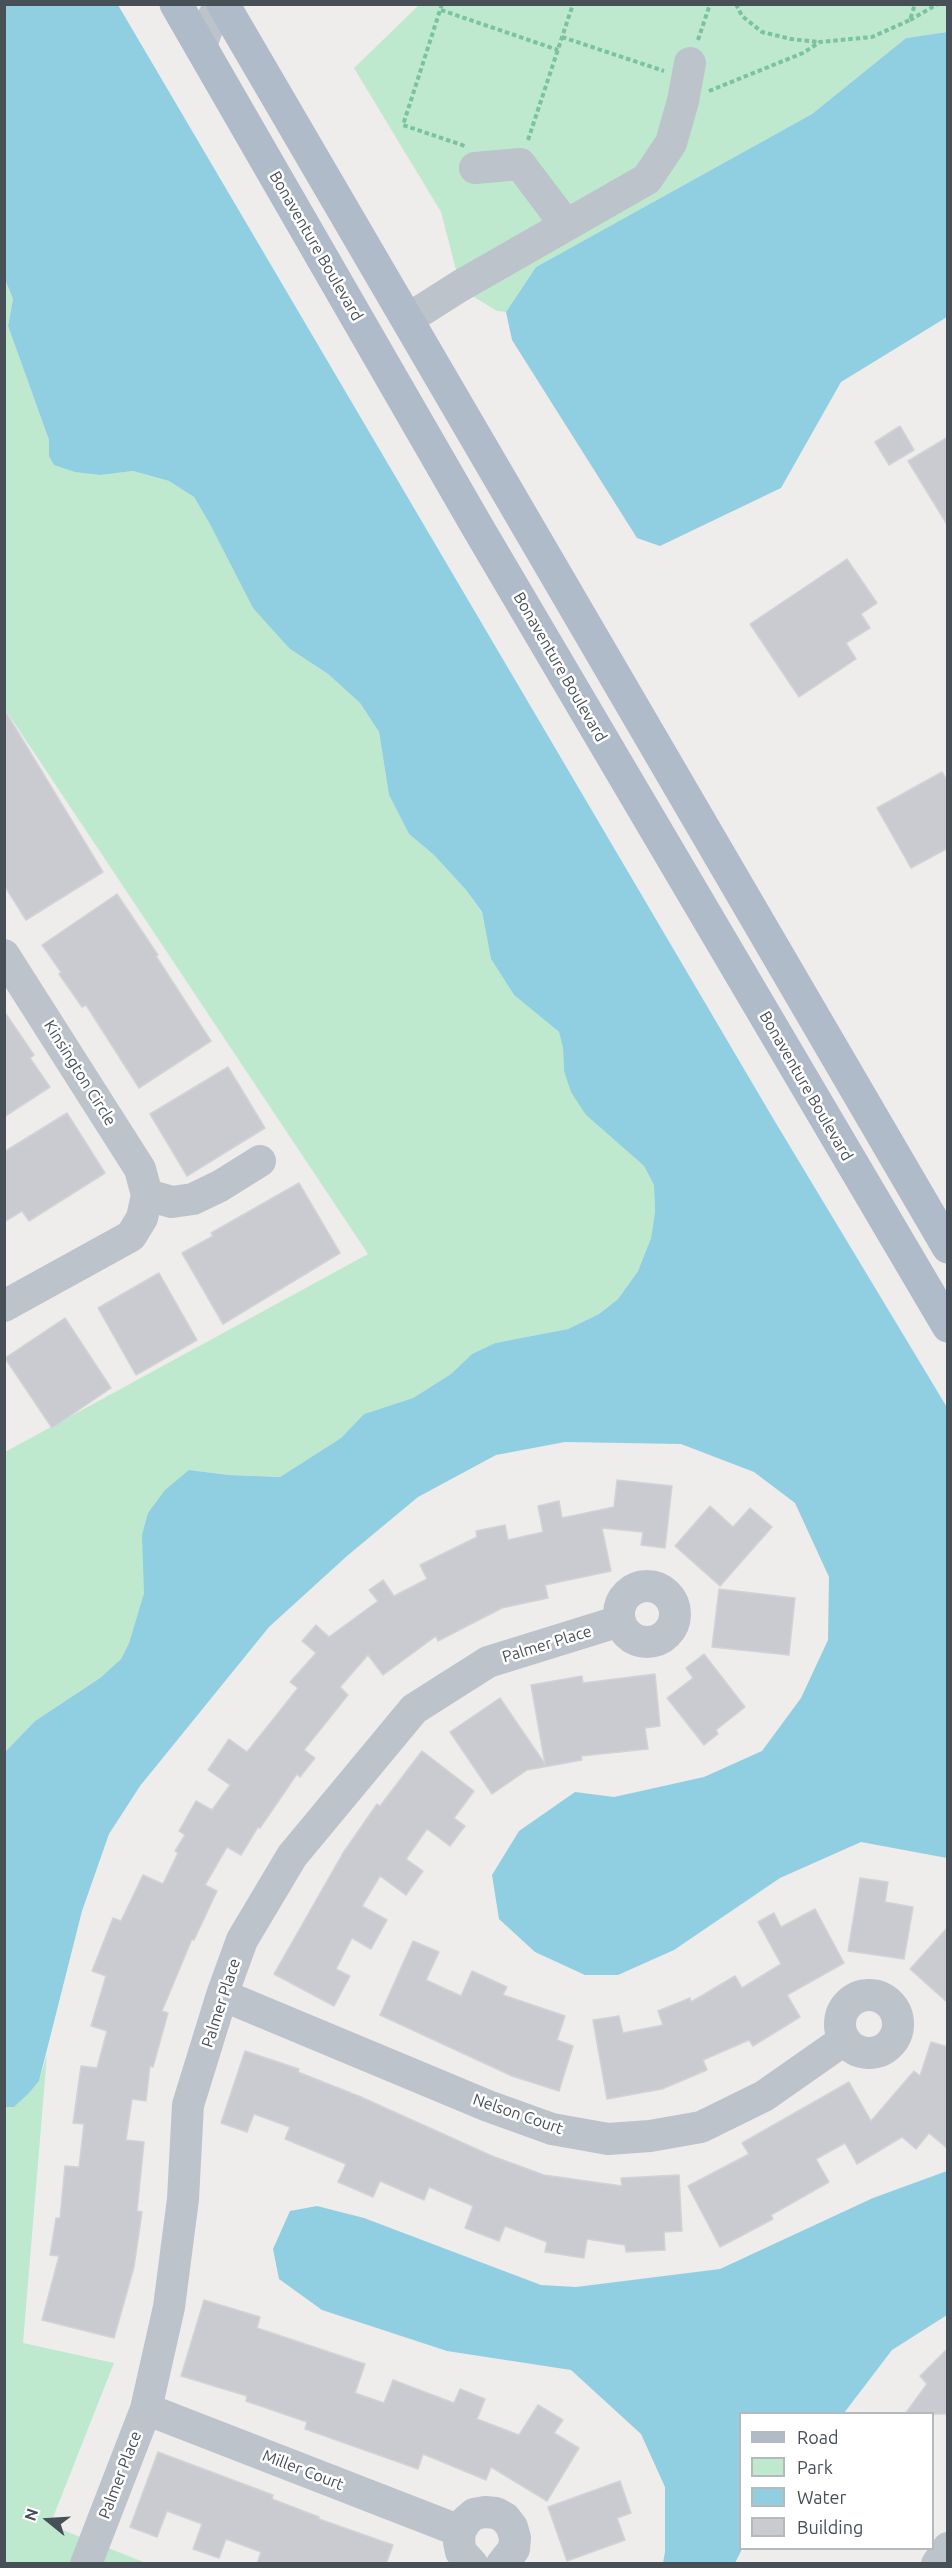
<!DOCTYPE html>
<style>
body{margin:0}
#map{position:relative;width:952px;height:2568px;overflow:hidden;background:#efecec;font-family:Ubuntu,sans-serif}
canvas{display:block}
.frame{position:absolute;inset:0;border:6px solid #474f57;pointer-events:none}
.legend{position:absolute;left:739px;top:2412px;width:195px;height:138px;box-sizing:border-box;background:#fff;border:2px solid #b5b9bc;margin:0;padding:8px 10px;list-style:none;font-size:18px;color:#474f57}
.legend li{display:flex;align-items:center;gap:12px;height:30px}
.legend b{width:30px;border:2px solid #b5b9bc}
.north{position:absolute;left:18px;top:2490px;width:60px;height:60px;-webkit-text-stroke:4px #fff;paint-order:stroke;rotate:288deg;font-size:16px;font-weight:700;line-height:24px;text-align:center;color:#474f57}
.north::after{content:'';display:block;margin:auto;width:21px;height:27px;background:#474f57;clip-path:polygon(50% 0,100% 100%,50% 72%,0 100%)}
</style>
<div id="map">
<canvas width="952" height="2568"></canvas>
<div class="frame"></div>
<ul class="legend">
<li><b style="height:8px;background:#afbbc8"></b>Road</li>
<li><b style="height:16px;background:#bee9cf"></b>Park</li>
<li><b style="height:16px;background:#90cfe1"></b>Water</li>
<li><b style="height:16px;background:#cacbd1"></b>Building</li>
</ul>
<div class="north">N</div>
</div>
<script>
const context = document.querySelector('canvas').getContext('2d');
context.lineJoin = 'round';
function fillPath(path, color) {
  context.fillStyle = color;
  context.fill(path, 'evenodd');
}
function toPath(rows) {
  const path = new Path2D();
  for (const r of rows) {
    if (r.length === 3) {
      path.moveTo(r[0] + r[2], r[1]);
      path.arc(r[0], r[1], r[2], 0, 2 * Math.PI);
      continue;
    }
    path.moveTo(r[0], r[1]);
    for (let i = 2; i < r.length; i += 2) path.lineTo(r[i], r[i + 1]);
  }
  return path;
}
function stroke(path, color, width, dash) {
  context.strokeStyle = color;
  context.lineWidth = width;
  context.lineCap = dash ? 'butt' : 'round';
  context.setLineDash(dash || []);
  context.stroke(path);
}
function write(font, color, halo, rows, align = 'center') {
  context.font = font + ' Ubuntu,sans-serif';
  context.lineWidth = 5;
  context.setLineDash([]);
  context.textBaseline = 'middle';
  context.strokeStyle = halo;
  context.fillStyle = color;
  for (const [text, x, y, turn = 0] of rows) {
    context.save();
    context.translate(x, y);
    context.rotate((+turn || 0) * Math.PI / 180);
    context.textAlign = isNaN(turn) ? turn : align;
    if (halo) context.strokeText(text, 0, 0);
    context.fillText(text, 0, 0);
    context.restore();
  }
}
fillPath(toPath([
 [419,5,947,5,947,32,906,38,812,114,536,267,506,312,497,311,461,289,441,212,354,68],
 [4,277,13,299,8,326,49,440,50,456,101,475,133,471,169,481,194,497,290,649,328,674,360,703,379,732,389,795,409,834,434,855,466,890,482,913,491,959,514,995,559,1032,563,1048,564,1071,586,1115,644,1166,654,1185,655,1213,651,1238,638,1271,618,1299,599,1314,568,1329,495,1343,472,1354,451,1374,413,1398,364,1414,341,1438,280,1477,229,1475,189,1470,144,1570,144,1593,129,1643,121,1659,100,1678,35,1721,5,1752,5,1452,368,1254,5,709],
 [47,2055,23,2343,114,2363,50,2525,146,2563,5,2563,4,2107,14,2107,39,2081]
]), '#bee9cf');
fillPath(toPath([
 [4,5,118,5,774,1120,948,1409,947,1858,861,1842,780,1878,674,1950,618,1975,585,1975,535,1952,499,1919,492,1875,519,1831,575,1792,614,1797,704,1777,762,1751,801,1698,828,1640,829,1577,795,1503,754,1472,681,1444,565,1442,496,1455,418,1497,347,1556,269,1627,140,1786,109,1834,82,1911,39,2081,28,2094,14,2107,5,2107,5,1752,35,1721,100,1678,121,1659,129,1643,144,1593,142,1535,148,1513,165,1490,189,1470,229,1475,280,1477,341,1438,364,1414,413,1398,451,1374,472,1354,495,1343,568,1329,599,1314,618,1299,638,1271,651,1238,655,1212,654,1185,644,1166,586,1115,571,1092,564,1071,563,1048,559,1032,514,995,491,959,482,912,466,890,434,855,409,834,389,795,379,732,360,703,328,674,290,649,253,608,210,524,194,497,169,481,133,471,101,475,75,472,54,465,49,456,49,440,8,326,13,299,4,277],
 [947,32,947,317,841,382,781,488,660,546,637,538,512,340,506,312,536,267,812,114,906,38],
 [947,2171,947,2315,892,2350,844,2413,740,2414,742,2549,735,2563,663,2563,665,2552,665,2487,641,2434,571,2370,447,2351,322,2310,279,2279,273,2249,290,2211,317,2206,364,2218,541,2285,576,2287,720,2269,873,2198]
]), '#90cfe1');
const building = toPath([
 [900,426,914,450,889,465,875,442,900,426],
 [948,437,948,526,908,461,948,437],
 [847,559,877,603,861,614,870,628,846,643,856,659,799,697,750,624,847,559],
 [4,709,103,872,26,920,4,885,4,709],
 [942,772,948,782,948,848,911,868,877,808,942,772],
 [117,894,158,955,156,956,211,1041,139,1088,86,1005,82,1007,59,974,61,972,42,945,117,894],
 [4,1011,34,1055,30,1058,50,1087,4,1117,4,1011],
 [228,1067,265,1128,187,1176,150,1114,228,1067],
 [67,1113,105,1173,29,1221,22,1211,4,1222,4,1152,67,1113],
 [299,1183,340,1253,223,1324,182,1253,213,1236,211,1233,299,1183],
 [159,1273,197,1340,136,1375,98,1308,159,1273],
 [65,1318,111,1388,52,1428,5,1358,65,1318],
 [617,1480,672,1486,665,1548,641,1545,643,1532,602,1528,611,1571,545,1585,548,1598,502,1608,438,1641,436,1636,383,1675,368,1655,340,1687,348,1695,304,1750,315,1758,300,1777,297,1774,260,1828,258,1827,241,1855,227,1847,205,1885,217,1891,194,1940,192,1939,162,2011,168,2013,153,2067,150,2066,146,2101,132,2099,126,2140,144,2142,137,2211,142,2212,134,2267,114,2338,42,2320,59,2256,50,2255,56,2218,60,2218,65,2166,79,2167,84,2124,73,2123,81,2066,97,2068,107,2031,91,2026,106,1976,92,1971,113,1918,121,1921,143,1875,163,1884,178,1853,175,1851,185,1835,179,1831,196,1801,212,1810,230,1785,208,1770,229,1739,247,1752,298,1688,290,1682,316,1653,302,1641,316,1625,329,1637,378,1601,369,1590,383,1580,394,1596,427,1579,420,1565,477,1537,476,1531,505,1525,508,1540,543,1532,538,1506,559,1501,562,1518,614,1507,617,1480],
 [710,1506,733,1527,750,1508,772,1527,720,1586,675,1546,710,1506],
 [719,1589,795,1598,789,1655,712,1647,719,1589],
 [704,1654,745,1707,716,1730,718,1734,704,1745,667,1698,693,1678,686,1668,704,1654],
 [655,1674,660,1726,645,1728,648,1749,581,1756,582,1760,527,1770,492,1794,450,1732,500,1698,545,1764,531,1685,582,1676,583,1683,655,1674],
 [422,1751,474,1791,454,1818,465,1826,450,1846,427,1829,406,1859,423,1871,406,1895,380,1876,362,1906,387,1920,371,1949,352,1938,336,1969,350,1976,334,2006,274,1974,343,1853,377,1804,380,1806,422,1751],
 [860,1878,888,1882,885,1902,913,1907,904,1959,848,1951,860,1878],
 [815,1909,844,1963,787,1995,800,2017,753,2046,749,2040,703,2060,707,2070,662,2089,607,2099,593,2020,619,2016,623,2033,663,2025,658,2011,690,1998,691,2002,735,1976,742,1988,781,1964,758,1922,774,1913,781,1927,815,1909],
 [948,1927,948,2003,910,1969,948,1927],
 [413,1941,439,1952,426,1980,461,1996,472,1971,507,1987,503,1995,565,2016,557,2040,573,2046,559,2091,512,2076,380,2015,413,1941],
 [931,2042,948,2047,948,2149,929,2133,916,2149,902,2137,857,2164,845,2143,816,2159,829,2182,771,2215,773,2219,720,2247,688,2186,749,2154,742,2143,849,2082,871,2121,914,2071,920,2076,931,2042],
 [245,2051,299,2069,298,2072,361,2097,492,2156,544,2175,622,2186,621,2178,679,2175,682,2231,664,2232,665,2250,626,2252,625,2245,587,2239,584,2258,545,2252,547,2242,505,2226,499,2241,465,2228,473,2206,429,2187,424,2200,380,2181,373,2197,338,2182,346,2164,285,2139,290,2127,254,2114,247,2132,221,2123,245,2051],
 [204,2300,260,2317,257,2328,365,2364,355,2393,384,2403,393,2380,454,2403,460,2389,485,2399,477,2419,519,2435,538,2405,563,2420,554,2433,579,2448,547,2501,491,2467,486,2480,423,2454,418,2469,305,2429,307,2422,246,2401,247,2396,181,2376,204,2300],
 [948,2348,948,2414,905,2414,927,2384,920,2376,948,2348],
 [158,2452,273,2495,272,2499,319,2517,319,2519,393,2545,386,2564,257,2564,261,2552,226,2539,219,2558,193,2549,202,2524,167,2511,157,2537,130,2527,158,2452],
 [620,2481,631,2513,617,2518,625,2540,567,2561,548,2507,620,2481]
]);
fillPath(building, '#cacbd1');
stroke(building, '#d1d3d7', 1.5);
stroke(toPath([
 [442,4,403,125,465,146],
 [736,4,742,16,762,32,791,39,819,42],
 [441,10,558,50],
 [910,20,938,4],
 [562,37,664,71],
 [698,40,710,4],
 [709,91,803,53,820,42,872,37,910,20,915,4],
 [528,140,573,4]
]), '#7bc2a0', 4, [4.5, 3]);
stroke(toPath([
 [201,46,208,26,221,4],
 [475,168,520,164,566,225],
 [408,319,460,286,647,179,671,143,683,101,690,63],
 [4,955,140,1169,147,1195,142,1218,131,1236,4,1306],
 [147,1195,172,1202,193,1199,220,1186,260,1161],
 [647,1614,28],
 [869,2024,29],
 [222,1995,488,2106,552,2129,608,2139,650,2136,701,2127,764,2096,844,2040],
 [146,2409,460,2531],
 [86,2564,146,2409,169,2307,183,2199,188,2105,222,1995,242,1940,292,1856,414,1709,488,1662,620,1621],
 [472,2564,461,2552,459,2542,460,2531,466,2521,474,2514,485,2512,496,2513,505,2518,512,2527,515,2538,514,2549,502,2564],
 [937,2564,948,2548]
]), '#bcc3ca', 32);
stroke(toPath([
 [176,4,478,528,948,1326],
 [223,4,948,1247]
]), '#afbbc8', 33);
write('16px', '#474f57', '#fff', [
 ["Bonaventure Boulevard",316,246,60],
 ["Bonaventure Boulevard",560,667,60],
 ["Kinsington Circle",80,1073,58],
 ["Bonaventure Boulevard",806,1086,60],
 ["Palmer Place",547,1644,-17],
 ["Palmer Place",221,2003,-72],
 ["Nelson Court",518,2114,19],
 ["Miller Court",303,2470,21],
 ["Palmer Place",120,2475,-69]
]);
</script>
